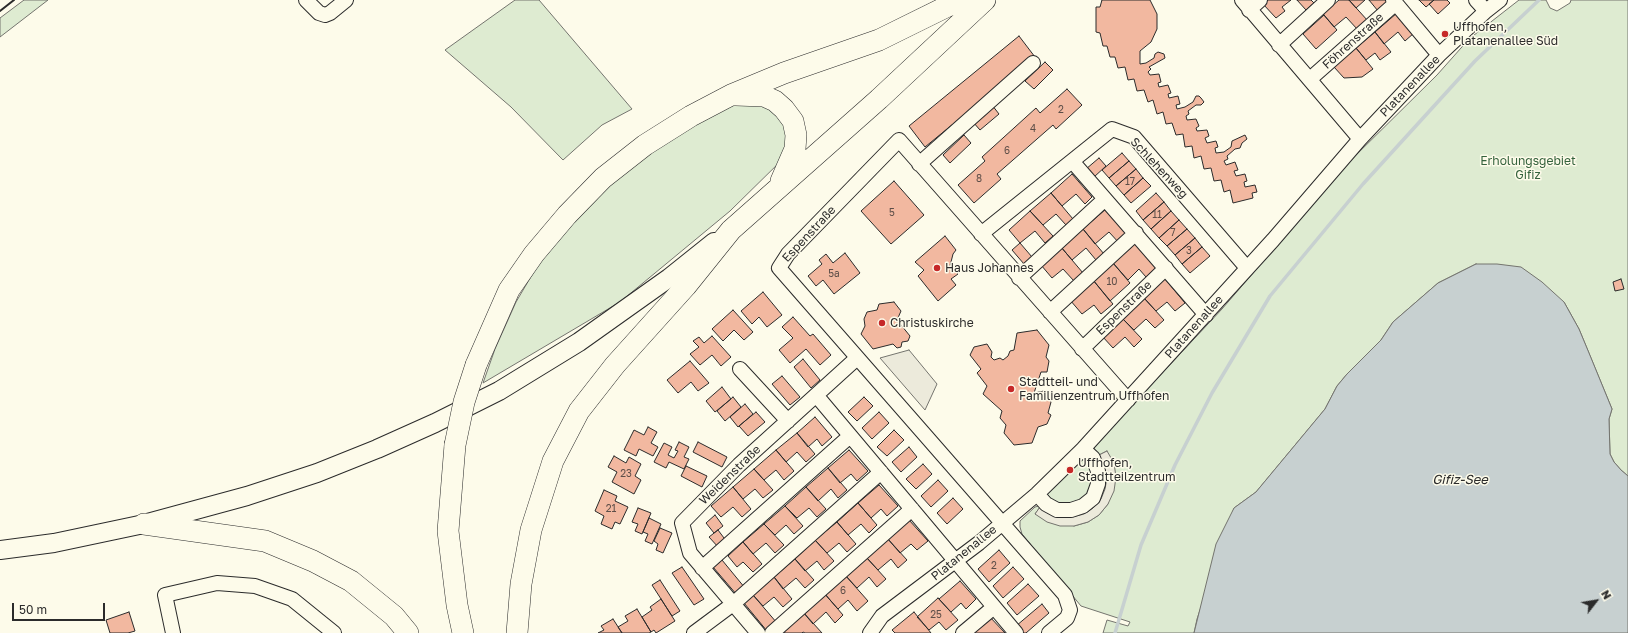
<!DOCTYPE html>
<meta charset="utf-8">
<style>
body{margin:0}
#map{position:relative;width:1628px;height:633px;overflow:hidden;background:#fdfbea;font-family:"Golos Text",sans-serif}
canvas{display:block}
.north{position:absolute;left:1576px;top:581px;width:40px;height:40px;-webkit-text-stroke:3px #fdfbea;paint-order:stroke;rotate:59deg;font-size:11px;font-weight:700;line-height:16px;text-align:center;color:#2b2b2b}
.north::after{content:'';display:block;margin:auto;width:14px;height:18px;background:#2b2b2b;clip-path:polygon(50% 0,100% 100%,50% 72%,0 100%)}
.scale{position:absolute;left:12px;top:603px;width:93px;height:18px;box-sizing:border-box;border:2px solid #2b2b2b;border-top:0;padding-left:5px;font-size:12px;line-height:14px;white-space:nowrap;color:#2b2b2b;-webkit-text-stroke:3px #fdfbea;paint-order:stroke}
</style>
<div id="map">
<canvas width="1628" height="633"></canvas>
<div class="north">N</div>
<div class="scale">50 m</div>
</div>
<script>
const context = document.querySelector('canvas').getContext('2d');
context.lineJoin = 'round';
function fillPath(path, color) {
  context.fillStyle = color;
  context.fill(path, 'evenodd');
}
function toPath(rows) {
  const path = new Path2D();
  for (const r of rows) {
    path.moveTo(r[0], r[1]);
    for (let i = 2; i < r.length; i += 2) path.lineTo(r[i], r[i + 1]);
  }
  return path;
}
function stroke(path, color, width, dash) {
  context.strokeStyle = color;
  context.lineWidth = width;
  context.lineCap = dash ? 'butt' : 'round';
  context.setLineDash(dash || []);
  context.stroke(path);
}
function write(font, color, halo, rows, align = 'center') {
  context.font = font + ' "Golos Text",sans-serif';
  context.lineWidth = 3;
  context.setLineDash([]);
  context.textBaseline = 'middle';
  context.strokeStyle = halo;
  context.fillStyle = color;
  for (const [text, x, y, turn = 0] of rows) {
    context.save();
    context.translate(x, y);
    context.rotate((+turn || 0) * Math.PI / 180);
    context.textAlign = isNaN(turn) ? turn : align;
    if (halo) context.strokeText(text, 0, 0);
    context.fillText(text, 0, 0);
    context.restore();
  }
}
const green = toPath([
 [24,0,48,0,0,37,0,18,24,0],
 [515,0,539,0,632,109,602,125,563,160,511,107,445,50,515,0],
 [1519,0,1546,0,1550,8,1557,11,1570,3,1571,0,1628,0,1628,476,1621,470,1614,462,1610,454,1609,419,1612,409,1579,329,1564,302,1476,264,1438,283,1393,322,1381,340,1347,374,1337,386,1325,409,1256,492,1234,508,1197,619,1194,633,1103,633,1107,620,1128,626,1130,622,1081,606,1022,534,1020,527,1020,521,1035,507,1039,506,1040,507,1035,514,1074,526,1088,522,1099,515,1108,504,1107,451,1099,455,1093,447,1222,309,1348,163,1437,75,1469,39,1519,0],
 [761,100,788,121,785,157,730,211,620,302,483,383,495,349,516,302,549,246,595,198,653,147,725,109,741,102,761,100],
 [1085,455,1093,471,1089,494,1082,501,1064,505,1054,502,1047,494,1085,455]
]);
fillPath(green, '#deebd1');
stroke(green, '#74746e', 1);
const parking = toPath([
 [909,350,937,384,925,410,880,358,909,350],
 [1107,451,1114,463,1116,477,1114,491,1108,504,1099,515,1088,522,1074,526,1060,526,1047,522,1035,514,1040,507,1062,517,1073,517,1084,514,1093,508,1101,499,1105,489,1107,478,1104,466,1099,455,1107,451]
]);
fillPath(parking, '#eceadb');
stroke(parking, '#74746e', 1);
const water = toPath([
 [1476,264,1497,264,1521,267,1542,282,1564,302,1579,329,1589,353,1612,409,1609,419,1610,454,1614,462,1621,470,1628,476,1628,633,1194,633,1216,544,1234,508,1256,492,1325,409,1337,386,1347,374,1381,340,1393,322,1438,283,1476,264]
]);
fillPath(water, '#c7d0d0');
stroke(water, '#74746e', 1);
stroke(toPath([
 [1115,633,1141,545,1175,465,1212,393,1270,296,1363,184,1475,61,1539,0]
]), '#c7d0d0', 3.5);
const building = toPath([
 [1102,0,1150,0,1157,14,1157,29,1151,42,1140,51,1140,64,1146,63,1154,58,1155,54,1158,52,1164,54,1165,58,1149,67,1151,69,1148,72,1150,75,1159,74,1161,82,1158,83,1159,87,1168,85,1171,93,1168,94,1169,98,1178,96,1180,104,1176,105,1177,109,1185,107,1193,102,1196,96,1199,96,1201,98,1204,102,1201,105,1196,105,1188,111,1189,114,1186,116,1187,120,1196,119,1199,126,1196,128,1197,131,1207,130,1209,136,1205,138,1207,143,1216,141,1218,147,1215,148,1216,153,1224,152,1231,147,1232,141,1245,135,1247,139,1242,143,1240,148,1235,149,1227,156,1228,159,1224,161,1226,165,1235,162,1238,170,1234,171,1236,176,1245,174,1247,181,1244,182,1245,187,1255,185,1257,192,1252,193,1253,198,1233,203,1230,190,1224,192,1221,180,1214,181,1211,168,1204,169,1201,156,1194,158,1192,146,1185,147,1183,134,1176,135,1172,123,1166,124,1163,112,1157,114,1153,100,1148,102,1144,90,1137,91,1134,79,1128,80,1125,67,1118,68,1115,57,1110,57,1107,46,1103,46,1100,33,1096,32,1096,7,1100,7,1102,0],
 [1268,0,1291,0,1282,7,1285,11,1276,18,1263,4,1268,0],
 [1297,0,1311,0,1314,3,1306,10,1297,0],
 [1339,0,1349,0,1368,21,1358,30,1346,17,1334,27,1323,14,1339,0],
 [1349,0,1365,0,1356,8,1349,0],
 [1369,0,1385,0,1388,3,1378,11,1369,0],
 [1419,0,1434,0,1426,7,1419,0],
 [1434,0,1447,0,1450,3,1438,14,1429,4,1434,0],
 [1397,13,1414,33,1405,41,1398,32,1384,44,1375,32,1397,13],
 [1324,15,1337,30,1316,49,1303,34,1324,15],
 [1375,32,1391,52,1380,60,1375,53,1366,60,1356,48,1375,32],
 [1019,36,1035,57,925,147,909,126,1019,36],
 [1356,48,1373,69,1362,77,1344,78,1334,67,1356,48],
 [1045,62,1053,70,1034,89,1025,81,1045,62],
 [1067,89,1082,105,1056,129,1053,125,997,174,1001,179,974,203,958,185,985,161,982,157,1036,108,1040,113,1067,89],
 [992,105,999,114,980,130,973,122,992,105],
 [964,135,971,143,950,163,943,155,964,135],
 [1122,153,1129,161,1109,178,1102,170,1122,153],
 [1099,158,1106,166,1094,177,1086,169,1099,158],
 [1129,161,1136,169,1116,186,1109,178,1129,161],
 [1136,169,1143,178,1124,195,1116,186,1136,169],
 [1072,174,1092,197,1085,204,1076,194,1062,206,1051,193,1072,174],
 [1143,178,1151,186,1131,203,1124,195,1143,178],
 [894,181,924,215,891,244,861,211,894,181],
 [1051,193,1073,219,1066,225,1056,214,1043,225,1030,211,1051,193],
 [1156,193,1164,202,1143,220,1136,211,1156,193],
 [1164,202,1171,211,1151,229,1143,220,1164,202],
 [1106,209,1129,236,1120,244,1109,232,1095,244,1083,229,1106,209],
 [1030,211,1053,236,1045,243,1035,231,1020,243,1009,230,1030,211],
 [1171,211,1179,220,1159,238,1151,229,1171,211],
 [1179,220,1187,229,1167,246,1159,238,1179,220],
 [1083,229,1104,254,1096,260,1086,248,1072,260,1061,247,1083,229],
 [1187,229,1195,238,1175,255,1167,246,1187,229],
 [945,236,956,250,953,254,950,266,958,274,951,279,956,285,938,301,918,276,924,270,915,262,945,236],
 [1195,238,1202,247,1182,264,1175,255,1195,238],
 [1020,243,1032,257,1024,264,1012,250,1020,243],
 [1135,244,1156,268,1146,277,1139,269,1128,280,1113,263,1135,244],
 [1061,247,1083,273,1074,281,1063,269,1052,278,1041,265,1061,247],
 [1202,247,1210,256,1190,273,1182,264,1202,247],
 [845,253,860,273,834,294,823,280,816,286,808,276,822,264,819,260,826,254,833,263,845,253],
 [1113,263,1130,283,1110,301,1093,280,1113,263],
 [1165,279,1185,303,1175,311,1167,302,1156,311,1144,298,1165,279],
 [1621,279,1624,289,1615,291,1613,282,1621,279],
 [1093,280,1113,304,1101,314,1094,305,1082,314,1070,300,1093,280],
 [763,292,782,315,767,327,759,317,752,324,741,311,763,292],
 [1144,298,1164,320,1155,328,1146,319,1134,330,1122,318,1144,298],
 [894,302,901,311,897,320,910,336,908,341,902,342,901,347,897,348,893,344,873,349,861,334,865,326,864,319,867,312,877,310,879,304,894,302],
 [733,310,753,332,744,340,734,330,723,341,712,329,733,310],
 [793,317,810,336,813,334,831,355,820,365,806,349,790,363,779,350,793,338,782,327,793,317],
 [1122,318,1142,339,1134,347,1125,337,1113,348,1102,336,1122,318],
 [1037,330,1049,345,1046,357,1049,361,1047,372,1041,372,1034,393,1044,391,1051,402,1048,413,1051,415,1047,424,1038,427,1032,443,1014,445,1004,433,1006,425,1000,418,1002,411,983,394,987,386,977,373,981,369,970,355,974,347,987,344,992,352,991,357,994,360,1000,358,1003,360,1008,356,1010,351,1014,350,1017,333,1037,330],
 [712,336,731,357,721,366,712,355,700,365,690,354,699,347,693,341,699,337,704,343,712,336],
 [803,359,820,380,811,388,794,367,803,359],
 [690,361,709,383,698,391,691,382,678,393,667,380,690,361],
 [782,376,800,397,790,405,772,384,782,376],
 [722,387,731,399,715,412,706,401,722,387],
 [733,397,741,407,725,421,717,411,733,397],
 [864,397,873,406,857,421,848,412,864,397],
 [745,404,753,414,738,427,730,417,745,404],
 [756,412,765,422,748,436,739,426,756,412],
 [879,412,889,423,872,439,862,428,879,412],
 [815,417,832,437,822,446,817,439,808,447,797,433,815,417],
 [648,427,657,432,651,443,658,447,653,456,639,449,636,456,624,450,634,430,644,435,648,427],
 [894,430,904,440,887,456,877,447,894,430],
 [797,433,815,454,806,462,797,452,786,462,776,450,797,433],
 [679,442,689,447,684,457,689,459,684,469,669,462,666,468,654,462,664,443,672,447,668,455,674,458,678,451,675,450,679,442],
 [698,442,727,457,722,467,693,452,698,442],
 [909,447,917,457,901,472,892,462,909,447],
 [776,450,794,471,784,480,776,470,764,480,754,469,776,450],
 [849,450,868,471,857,481,851,474,840,483,828,468,849,450],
 [614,456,626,463,629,457,641,464,635,476,641,480,634,494,612,482,617,472,608,467,614,456],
 [923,464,932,474,916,489,906,479,923,464],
 [686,466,707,476,702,487,681,476,686,466],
 [828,468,847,490,838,498,831,489,818,501,806,487,828,468],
 [754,469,773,490,763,498,755,489,743,499,733,487,754,469],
 [938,480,948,491,931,507,921,496,938,480],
 [879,485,898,506,887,516,881,509,871,518,858,503,879,485],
 [733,487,751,509,742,517,733,507,721,517,711,506,733,487],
 [806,487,826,509,817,517,809,508,797,518,785,506,806,487],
 [604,490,617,496,615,501,628,507,620,524,615,522,612,529,601,524,604,516,595,511,604,490],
 [953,498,963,509,947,524,937,513,953,498],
 [858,503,877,525,869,533,861,524,848,535,837,522,858,503],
 [785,506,803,526,794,534,786,525,775,535,764,524,785,506],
 [638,508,651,513,642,534,635,531,638,524,632,522,638,508],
 [715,515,723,526,714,533,706,523,715,515],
 [649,518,661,524,652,544,645,541,648,534,643,532,649,518],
 [909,520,928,541,917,550,911,544,900,553,887,538,909,520],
 [837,522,856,544,847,552,839,543,827,553,815,540,837,522],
 [764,524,784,545,775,553,766,543,753,554,743,542,764,524],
 [660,528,672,533,663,553,656,550,658,544,654,541,660,528],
 [718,530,727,542,719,548,709,537,718,530],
 [887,538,907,560,898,568,891,559,878,570,866,557,887,538],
 [815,540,834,561,824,570,817,561,805,571,795,559,815,540],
 [743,542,762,564,753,572,743,562,737,567,728,556,743,542],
 [999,550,1010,563,989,582,978,569,999,550],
 [866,557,886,579,877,587,869,577,857,588,845,575,866,557],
 [795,559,814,580,805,588,796,578,783,589,774,577,795,559],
 [722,560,745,588,737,595,713,567,722,560],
 [682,567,704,599,694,605,672,573,682,567],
 [1013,567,1024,579,1003,598,993,586,1013,567],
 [845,575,868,601,857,611,848,600,838,609,824,593,845,575],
 [774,577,792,599,783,607,774,597,763,606,753,595,774,577],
 [660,580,680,611,672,616,652,585,660,580],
 [960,581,976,599,966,609,961,603,951,612,939,599,960,581],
 [1028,584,1039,596,1017,615,1007,603,1028,584],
 [824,593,843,615,835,623,826,612,813,624,803,612,824,593],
 [753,595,777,623,767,631,744,603,753,595],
 [938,598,958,620,946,630,939,622,929,630,917,617,938,598],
 [661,599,675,621,656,633,654,630,651,632,642,617,652,610,650,607,661,599],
 [1042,604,1049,613,1026,633,1022,633,1016,626,1042,604],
 [637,609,651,632,649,633,622,633,618,627,628,621,625,616,637,609],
 [129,612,135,631,128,633,110,633,106,620,129,612],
 [803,612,822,633,805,633,803,632,802,633,785,633,783,630,803,612],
 [914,612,931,633,895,633,892,630,914,612],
 [989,616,1005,633,970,633,989,616],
 [613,619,622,633,598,633,604,630,601,626,613,619]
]);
fillPath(building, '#f2b8a0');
stroke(building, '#2b2b2b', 1);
const minor = toPath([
 [306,0,319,13,325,15,330,13,346,0],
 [1242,0,1360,139],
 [1393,0,1439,55],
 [1476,0,1486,11],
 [1249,10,1260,0],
 [1279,45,1328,0],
 [1310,79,1396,3],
 [1072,161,1206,315],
 [919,164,1033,63],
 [981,234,1112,129,1134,137,1247,268],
 [1019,278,1105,199],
 [1050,312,1136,233],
 [1082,349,1166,268],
 [740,369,788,421],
 [816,395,1016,633],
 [1037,494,1046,504,1057,510,1071,510,1083,506,1093,498,1098,484,1098,471,1093,458,1083,449],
 [702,568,850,436],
 [173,633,165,595,217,583,255,586,292,599,334,633],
 [694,633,733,604,881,472],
 [758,633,690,553,682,523,739,465,857,358],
 [772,633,912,509],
 [870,633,882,616,979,543,1037,494,1083,449,1273,240,1360,139,1439,55,1486,11,1500,0],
 [963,633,994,607],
 [1049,633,1067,618,1070,610,1065,595,779,268,788,254,899,140,1128,400]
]);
const major = toPath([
 [0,550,54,543,144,524,247,496,317,473,377,449,435,423,499,391,579,342,669,278,714,242]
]);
const highway = toPath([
 [736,95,764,96,775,101,784,109,793,121,796,135,795,149,781,181],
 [476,365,509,290,534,254,567,215,603,178,645,145,691,116,731,95,784,73,879,40,960,0],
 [455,445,448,531,457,605,463,633],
 [144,524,265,541,313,561,351,581,394,616,408,633],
 [517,633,521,584,531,530,553,461,579,411,615,365,686,286,731,230,879,99,985,0]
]);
stroke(minor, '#2b2b2b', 16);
stroke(major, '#2b2b2b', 20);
stroke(highway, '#2b2b2b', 22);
stroke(minor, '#fdfbea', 14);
stroke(major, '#fdfbea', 18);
stroke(highway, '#fdfbea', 21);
const highwayBridge = toPath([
 [455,445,464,402,476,365]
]);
stroke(highwayBridge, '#2b2b2b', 22, []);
stroke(highwayBridge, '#fdfbea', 21);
stroke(toPath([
 [0,11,14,0]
]), '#2b2b2b', 2);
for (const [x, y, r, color] of [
 [1445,34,4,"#c62828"],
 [937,268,4,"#c62828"],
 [882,323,4,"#c62828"],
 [1011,389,4,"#c62828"],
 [1070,470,4,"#c62828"]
]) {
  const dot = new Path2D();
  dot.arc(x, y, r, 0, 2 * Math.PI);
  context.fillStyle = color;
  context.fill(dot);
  stroke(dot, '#fdfbea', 1.5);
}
write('10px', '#5d4e48', null, [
 ["2",1061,110],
 ["4",1033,129],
 ["6",1007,151],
 ["8",979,179],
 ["17",1130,182],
 ["5",892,213],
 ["11",1157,215],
 ["7",1173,233],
 ["3",1189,251],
 ["5a",834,274],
 ["10",1112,282],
 ["23",626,474],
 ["21",611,509],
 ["2",994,566],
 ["6",843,591],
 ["25",936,615]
]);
write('12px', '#2b2b2b', '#fdfbea', [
 ["Uffhofen,",1453,27],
 ["Platanenallee Süd",1453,41],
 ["Haus Johannes",945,268],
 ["Christuskirche",890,323],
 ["Stadtteil- und",1019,382],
 ["Familienzentrum Uffhofen",1019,396],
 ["Uffhofen,",1078,463],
 ["Stadtteilzentrum",1078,477]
], 'left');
write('12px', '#2b2b2b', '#fdfbea', [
 ["Föhrenstraße",1353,41,-42],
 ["Platanenallee",1410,86,-46],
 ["Schlehenweg",1159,168,47],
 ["Espenstraße",809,234,-47],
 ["Espenstraße",1124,308,-44],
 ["Platanenallee",1194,327,-48],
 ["Weidenstraße",730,475,-44],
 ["Platanenallee",964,553,-39]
]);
write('12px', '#34623c', '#fdfbea', [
 ["Erholungsgebiet",1528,161],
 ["Gifiz",1528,175]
]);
write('italic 13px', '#2b2b2b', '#fdfbea', [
 ["Gifiz-See",1460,480]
]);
</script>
